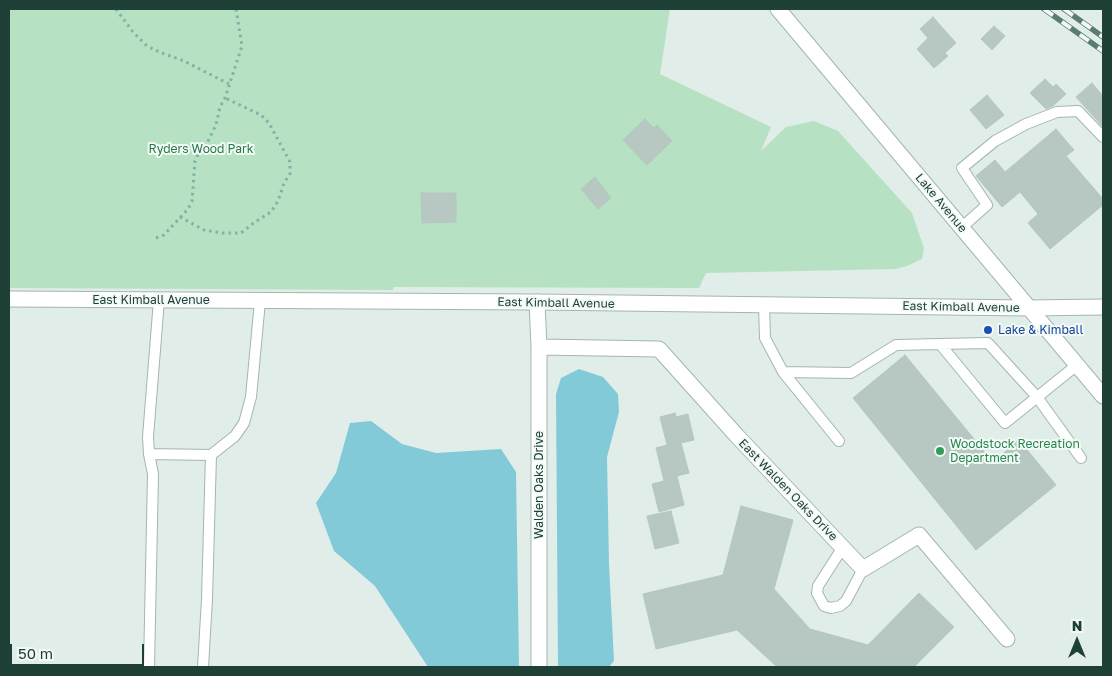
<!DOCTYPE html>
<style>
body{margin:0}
#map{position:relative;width:1112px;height:676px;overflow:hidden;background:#e1ede8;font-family:"Golos Text",sans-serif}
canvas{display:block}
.frame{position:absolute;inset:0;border:10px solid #1f4037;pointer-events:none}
.north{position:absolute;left:1052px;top:616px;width:50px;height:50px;-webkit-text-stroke:4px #f2f9f6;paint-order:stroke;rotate:0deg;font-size:14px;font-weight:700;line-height:20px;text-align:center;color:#1f4037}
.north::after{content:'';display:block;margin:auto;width:18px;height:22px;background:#1f4037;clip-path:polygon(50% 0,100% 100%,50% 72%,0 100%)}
.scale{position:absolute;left:10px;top:644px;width:134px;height:22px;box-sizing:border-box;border:2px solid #1f4037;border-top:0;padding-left:6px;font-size:15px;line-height:18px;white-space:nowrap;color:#1f4037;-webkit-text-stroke:4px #f2f9f6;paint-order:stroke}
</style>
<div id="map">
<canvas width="1112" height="676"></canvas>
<div class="frame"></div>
<div class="north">N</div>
<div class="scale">50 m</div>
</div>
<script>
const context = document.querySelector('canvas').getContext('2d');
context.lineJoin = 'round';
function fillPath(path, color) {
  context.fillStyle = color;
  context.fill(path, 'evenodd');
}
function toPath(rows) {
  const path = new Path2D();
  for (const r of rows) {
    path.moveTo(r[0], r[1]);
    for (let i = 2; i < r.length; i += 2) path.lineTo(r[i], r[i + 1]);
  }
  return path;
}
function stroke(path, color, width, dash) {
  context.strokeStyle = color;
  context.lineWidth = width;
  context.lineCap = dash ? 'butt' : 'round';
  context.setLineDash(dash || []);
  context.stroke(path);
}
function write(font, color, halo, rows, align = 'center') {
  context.font = font + ' "Golos Text",sans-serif';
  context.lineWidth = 4;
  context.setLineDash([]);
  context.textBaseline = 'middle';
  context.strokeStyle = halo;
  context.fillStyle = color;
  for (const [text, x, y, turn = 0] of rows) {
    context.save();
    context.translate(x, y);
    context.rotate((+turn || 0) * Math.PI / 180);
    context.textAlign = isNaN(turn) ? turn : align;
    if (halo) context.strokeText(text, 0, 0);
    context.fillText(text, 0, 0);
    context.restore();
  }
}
fillPath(toPath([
 [9,9,670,9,660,74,771,127,761,151,786,127,814,121,838,131,912,213,924,248,922,259,907,266,895,269,706,273,699,288,394,287,393,290,9,288]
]), '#b7e1c3');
fillPath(toPath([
 [579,369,603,377,618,394,619,412,607,457,609,564,614,661,609,667,558,667,556,394,561,378],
 [371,421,402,444,436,453,501,449,516,472,519,667,428,667,375,586,334,551,316,503,336,473,350,423]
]), '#83cad8');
const building = toPath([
 [933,17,956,43,945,53,948,56,934,68,917,49,928,38,920,29,933,17],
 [994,26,1005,36,992,50,981,39,994,26],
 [1045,79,1053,87,1056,84,1066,94,1053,106,1046,109,1030,93,1045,79],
 [1092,83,1103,96,1103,127,1076,97,1092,83],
 [987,95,1004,115,986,129,970,110,987,95],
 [645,119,654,128,657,125,672,141,647,165,623,140,645,119],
 [1056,129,1074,150,1066,156,1103,199,1103,205,1050,249,1028,223,1038,214,1020,192,1002,207,976,176,995,160,1005,172,1056,129],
 [595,177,611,198,598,209,581,189,595,177],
 [421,193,456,193,456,222,422,223,421,193],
 [905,355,993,462,1019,440,1056,485,976,550,853,398,905,355],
 [675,413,676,417,688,414,694,440,681,443,689,473,677,476,684,505,659,512,652,484,664,481,656,448,667,445,660,417,675,413],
 [741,506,793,520,774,589,810,629,868,645,919,593,954,627,914,667,780,667,775,665,737,630,656,649,643,594,723,575,741,506],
 [671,511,679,543,655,549,647,516,671,511]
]);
fillPath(building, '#b6c8c1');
stroke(building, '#b3c8bf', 1);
const service = toPath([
 [961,228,987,205,962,168,995,141,1026,124,1057,112,1078,111,1103,137],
 [764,305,765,338,783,372,851,373,896,345,940,344,1005,423,1077,365],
 [940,344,988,343,1037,397,1081,458],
 [783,372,839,441],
 [149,454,211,455,235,436,244,423,251,397,260,301],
 [843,547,818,586,817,593,824,606,831,608,840,606,846,601,863,569],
 [149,667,153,474,149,454,148,437,159,300],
 [203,667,207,599,211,455]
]);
const minor = toPath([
 [537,302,539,347,539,667],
 [1029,308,1103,307],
 [539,347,659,349,737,436,863,569,919,535,1007,639]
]);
const tertiary = toPath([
 [778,9,1103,396],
 [9,299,537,302,1029,308]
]);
stroke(service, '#a3b6af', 12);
stroke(minor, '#a3b6af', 17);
stroke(tertiary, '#a3b6af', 17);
stroke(toPath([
 [116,9,133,32,147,46,162,53,184,61,229,84],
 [180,217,204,230,222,233,241,233,255,222,271,212,278,201,284,183,290,174,290,162,269,123,261,115,225,98],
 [156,238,164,235,188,209,192,201,195,161,199,152,205,147,216,125,220,107,225,98,242,46,236,9]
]), '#7eb4a4', 3, [2.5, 4]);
stroke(service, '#fff', 10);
stroke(minor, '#fff', 15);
stroke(tertiary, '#fff', 15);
const rail = toPath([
 [1044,9,1103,51],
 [1064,9,1103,37]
]);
stroke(rail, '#5a7c73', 5.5);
stroke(rail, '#f2f9f6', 4, [11]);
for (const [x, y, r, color] of [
 [988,330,5,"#1a4fb4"],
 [940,451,5,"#2e9e5b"]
]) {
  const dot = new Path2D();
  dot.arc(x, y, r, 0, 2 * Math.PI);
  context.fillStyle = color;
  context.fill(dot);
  stroke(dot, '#f2f9f6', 2);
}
write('12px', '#257b47', '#f2f9f6', [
 ["Ryders Wood Park",201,149]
]);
write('12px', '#1f4037', '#f2f9f6', [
 ["Lake Avenue",941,203,50],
 ["East Kimball Avenue",151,300],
 ["East Kimball Avenue",556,303,1],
 ["East Kimball Avenue",961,307,1],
 ["Walden Oaks Drive",539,485,-90],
 ["East Walden Oaks Drive",788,490,46]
]);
write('12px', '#164399', '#f2f9f6', [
 ["Lake & Kimball",998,330]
], 'left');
write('12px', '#27864d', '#f2f9f6', [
 ["Woodstock Recreation",950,444],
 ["Department",950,458]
], 'left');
</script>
